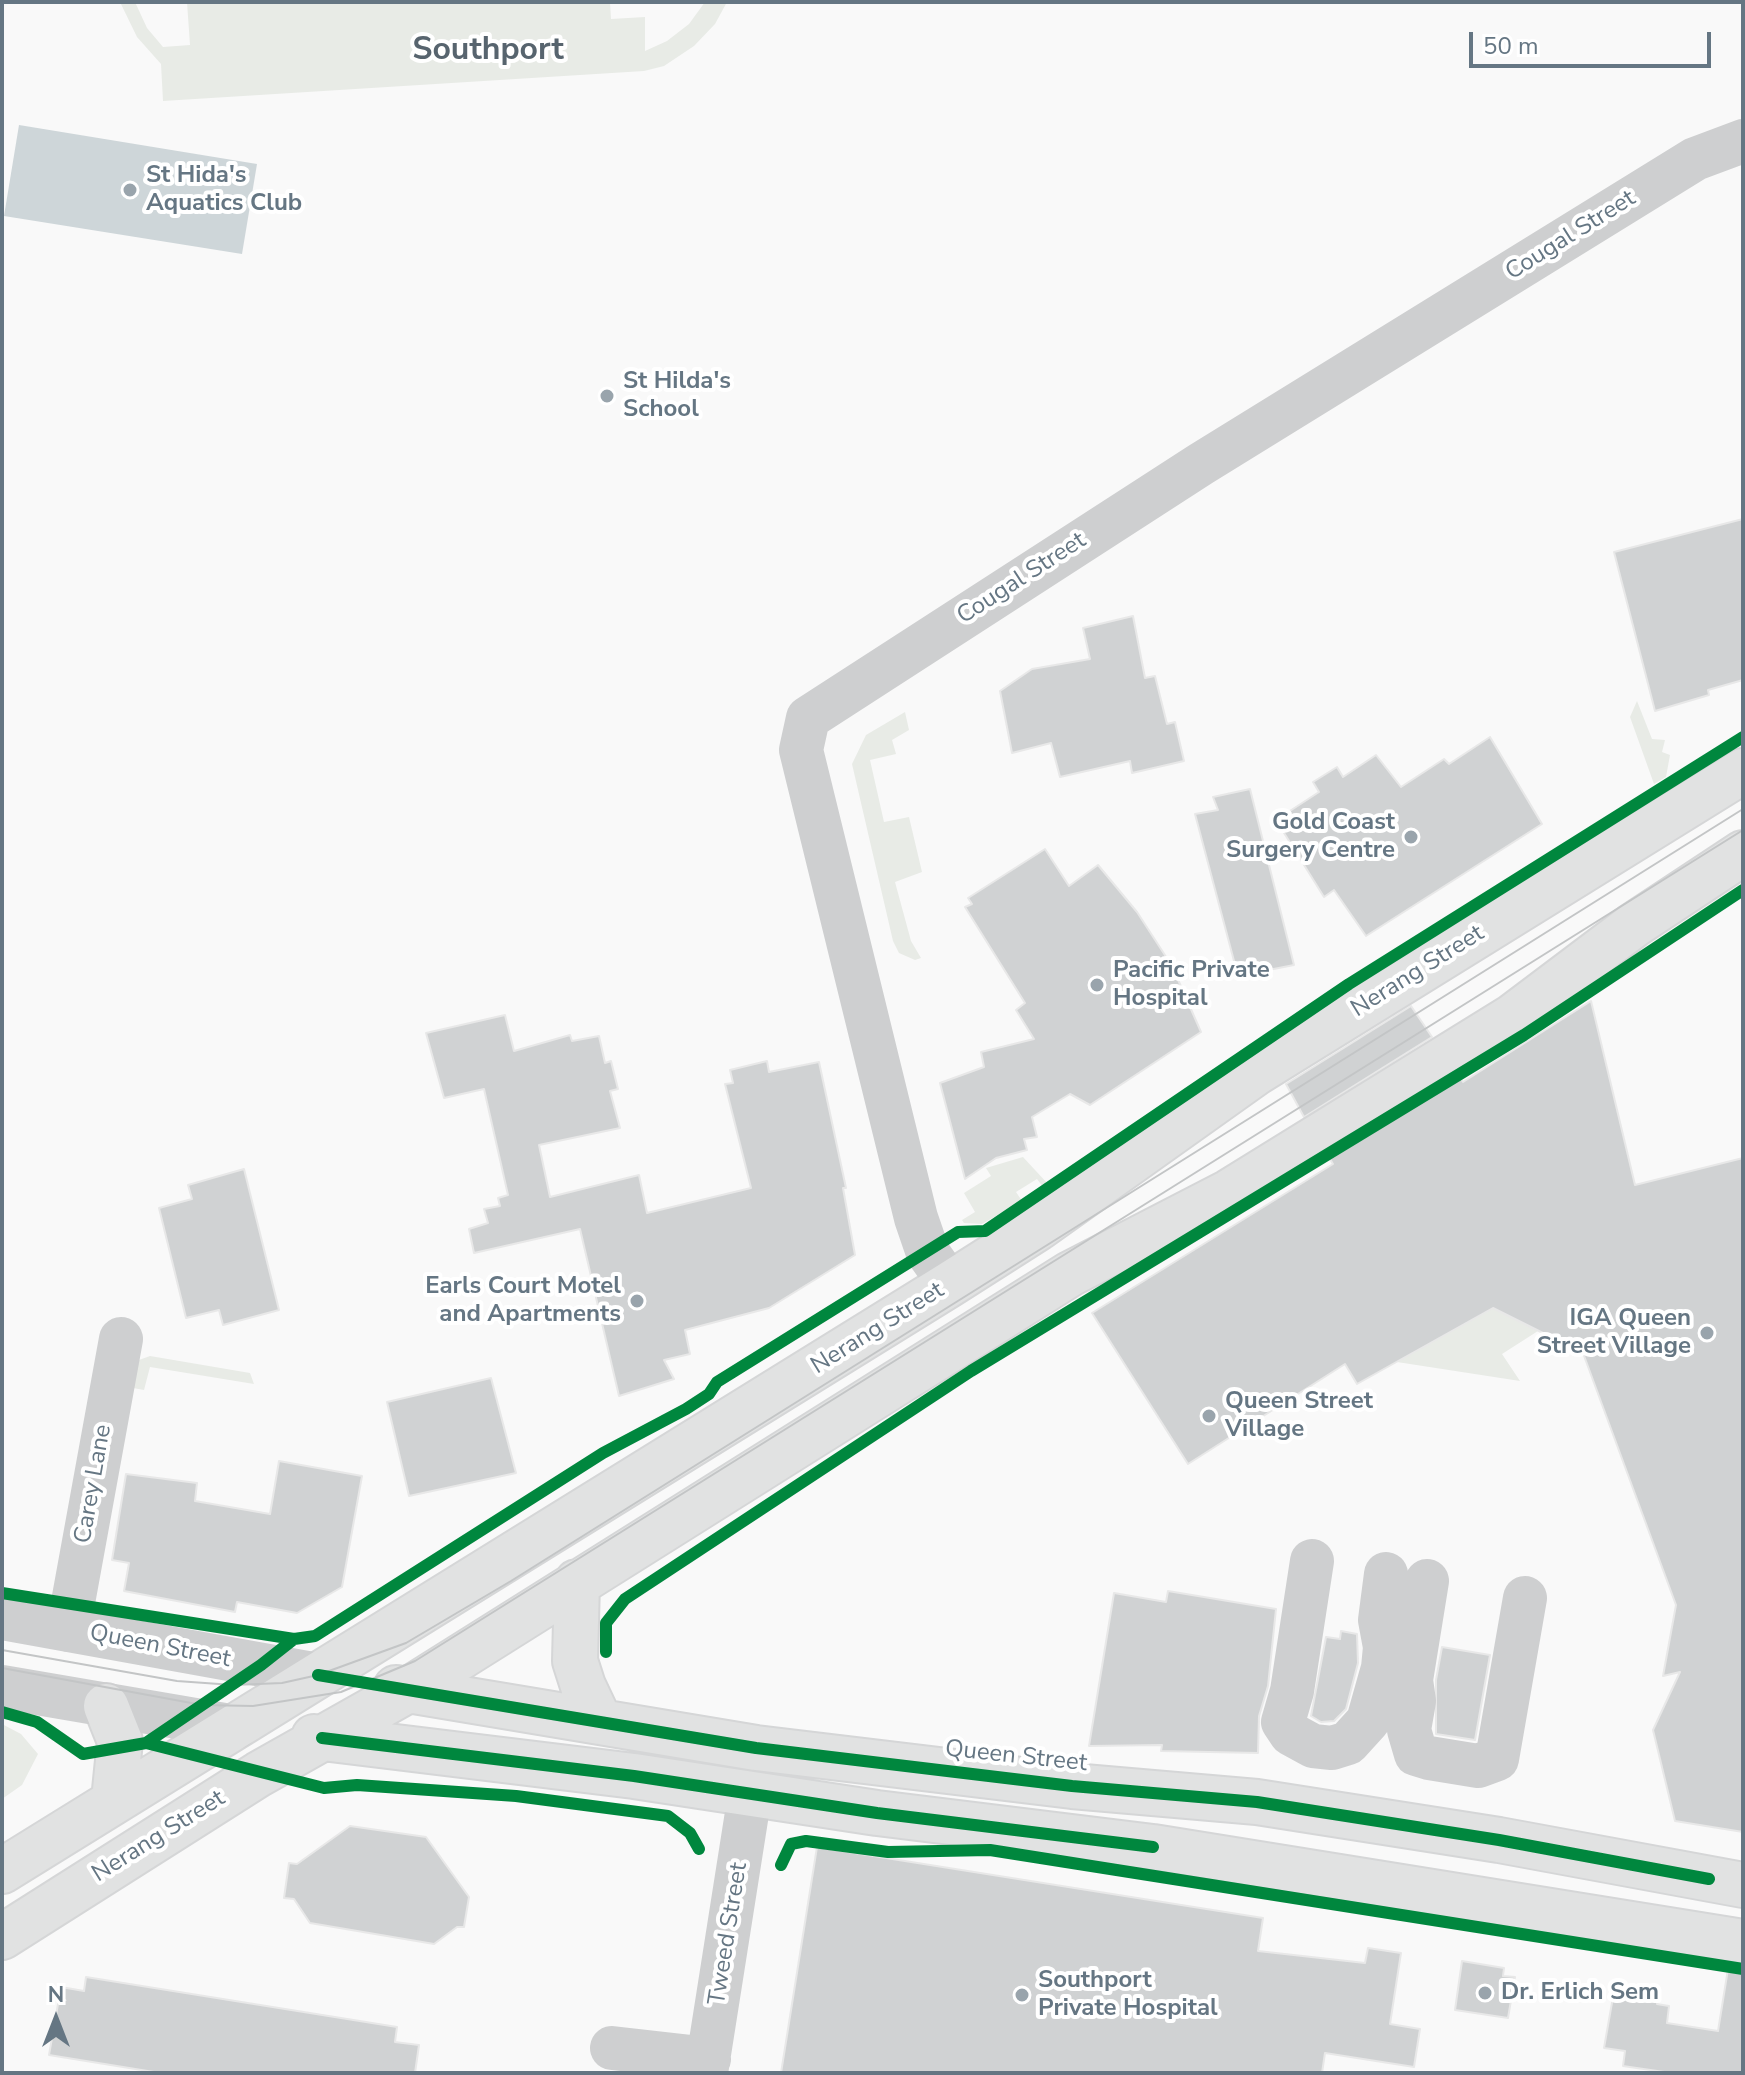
<!DOCTYPE html>
<style>
body{margin:0}
#map{position:relative;width:1745px;height:2075px;overflow:hidden;background:#f9f9f9;font-family:"Nunito Sans",sans-serif}
canvas{display:block}
.frame{position:absolute;inset:0;border:4px solid #657683;pointer-events:none}
.north{position:absolute;left:16px;top:1979px;width:80px;height:80px;-webkit-text-stroke:6px #fff;paint-order:stroke;rotate:0deg;font-size:22px;font-weight:700;line-height:32px;text-align:center;color:#657683}
.north::after{content:'';display:block;margin:auto;width:28px;height:36px;background:#657683;clip-path:polygon(50% 0,100% 100%,50% 72%,0 100%)}
.scale{position:absolute;left:1469px;top:32px;width:242px;height:36px;box-sizing:border-box;border:4px solid #657683;border-top:0;padding-left:10px;font-size:24px;line-height:28px;white-space:nowrap;color:#657683;-webkit-text-stroke:6px #fff;paint-order:stroke}
</style>
<div id="map">
<canvas width="1745" height="2075"></canvas>
<div class="frame"></div>
<div class="north">N</div>
<div class="scale">50 m</div>
</div>
<script>
const context = document.querySelector('canvas').getContext('2d');
context.lineJoin = 'round';
function fillPath(path, color) {
  context.fillStyle = color;
  context.fill(path, 'evenodd');
}
function toPath(rows) {
  const path = new Path2D();
  for (const r of rows) {
    path.moveTo(r[0], r[1]);
    for (let i = 2; i < r.length; i += 2) path.lineTo(r[i], r[i + 1]);
  }
  return path;
}
function stroke(path, color, width, dash) {
  context.strokeStyle = color;
  context.lineWidth = width;
  context.lineCap = dash ? 'butt' : 'round';
  context.setLineDash(dash || []);
  context.stroke(path);
}
function write(font, color, halo, rows, align = 'center') {
  context.font = font + ' "Nunito Sans",sans-serif';
  context.lineWidth = 8;
  context.setLineDash([]);
  context.textBaseline = 'middle';
  context.strokeStyle = halo;
  context.fillStyle = color;
  for (const [text, x, y, turn = 0] of rows) {
    context.save();
    context.translate(x, y);
    context.rotate((+turn || 0) * Math.PI / 180);
    context.textAlign = isNaN(turn) ? turn : align;
    if (halo) context.strokeText(text, 0, 0);
    context.fillText(text, 0, 0);
    context.restore();
  }
}
fillPath(toPath([
 [120,2,135,2,147,28,163,47,190,45,187,2,610,2,611,19,645,17,645,51,667,41,689,24,705,2,727,2,715,24,694,46,664,66,644,71,163,101,161,64,137,37],
 [1637,701,1652,739,1665,740,1662,752,1670,755,1666,777,1654,784,1630,717],
 [905,712,909,730,892,740,896,754,870,760,884,822,909,817,922,872,895,882,911,941,921,958,915,960,899,953,893,941,852,764,866,735],
 [1023,1157,1048,1184,1043,1187,1037,1179,1016,1192,1022,1201,982,1224,964,1223,962,1220,975,1212,964,1193,991,1176,986,1168],
 [1469,1294,1538,1331,1502,1354,1520,1381,1397,1362],
 [150,1356,250,1373,254,1384,150,1367,144,1390,133,1388,139,1360],
 [2,1724,21,1734,38,1754,22,1785,2,1799]
]), '#e8ebe6');
fillPath(toPath([
 [19,125,257,164,242,254,4,216]
]), '#ced6d9');
const building = toPath([
 [1743,519,1743,680,1708,690,1709,695,1655,711,1614,552,1743,519],
 [1133,616,1145,678,1155,676,1167,724,1175,722,1184,761,1132,773,1130,761,1060,777,1051,743,1012,753,1000,691,1032,669,1090,659,1083,628,1133,616],
 [1490,737,1542,824,1366,936,1334,890,1324,897,1276,820,1319,792,1313,782,1337,767,1343,777,1376,755,1401,787,1444,759,1449,764,1490,737],
 [1250,789,1294,965,1238,976,1195,814,1218,810,1213,797,1250,789],
 [1045,849,1069,886,1098,865,1137,912,1172,966,1201,1032,1090,1105,1070,1094,1032,1117,1037,1137,1024,1139,1027,1150,996,1158,965,1179,940,1083,984,1067,981,1052,1034,1039,1016,1010,1025,1003,965,907,972,904,968,898,1045,849],
 [1591,1001,1635,1185,1743,1158,1743,1832,1675,1821,1653,1730,1680,1672,1663,1676,1676,1605,1583,1353,1493,1308,1357,1384,1345,1364,1188,1464,1092,1313,1333,1164,1330,1159,1460,1078,1463,1082,1591,1001],
 [1411,1006,1432,1037,1304,1117,1286,1084,1411,1006],
 [505,1015,514,1051,570,1035,572,1041,599,1036,605,1063,611,1061,618,1089,610,1091,620,1128,539,1145,550,1197,639,1175,647,1213,751,1188,725,1084,733,1083,730,1070,767,1061,769,1072,819,1062,846,1188,843,1188,855,1255,769,1308,685,1330,690,1354,664,1360,674,1379,619,1396,580,1229,474,1253,469,1229,488,1223,484,1209,500,1206,498,1198,508,1195,484,1089,444,1098,426,1033,505,1015],
 [244,1169,279,1310,223,1325,219,1310,186,1318,159,1208,192,1199,188,1185,244,1169],
 [491,1378,516,1473,409,1496,387,1402,491,1378],
 [279,1461,362,1476,342,1587,297,1613,237,1602,235,1612,124,1591,129,1563,112,1560,126,1474,197,1483,195,1501,270,1514,279,1461],
 [1168,1591,1276,1609,1268,1686,1259,1716,1258,1753,1161,1751,1162,1745,1089,1746,1114,1593,1166,1602,1168,1591],
 [1341,1631,1357,1634,1358,1663,1346,1709,1334,1721,1321,1722,1311,1716,1326,1637,1340,1639,1341,1631],
 [1442,1647,1490,1655,1475,1740,1436,1734,1436,1680,1442,1647],
 [350,1826,426,1837,469,1897,464,1927,457,1927,434,1944,310,1923,294,1899,284,1898,289,1863,297,1864,350,1826],
 [817,1847,1263,1918,1258,1951,1365,1963,1368,1948,1401,1953,1390,2024,1420,2029,1414,2067,1325,2053,1322,2073,781,2073,817,1847],
 [1462,1961,1504,1968,1503,1976,1515,1977,1508,2018,1455,2010,1462,1961],
 [1728,1969,1743,1970,1743,2073,1671,2073,1623,2066,1625,2051,1604,2048,1613,1997,1630,1999,1632,1990,1659,1994,1657,2004,1669,2006,1667,2023,1718,2031,1728,1969],
 [86,1977,397,2027,395,2042,419,2045,415,2073,160,2073,49,2055,61,1987,84,1991,86,1977]
]);
fillPath(building, '#d0d2d3');
stroke(building, '#e8e8e8', 2);
const major = toPath([
 [577,1582,575,1661,583,1686,600,1722],
 [396,1688,756,1748,1072,1786,1257,1802,1499,1840,1743,1885],
 [106,1706,120,1741,114,1800],
 [314,1737,634,1776,877,1813,1153,1847,1743,1942],
 [2,1871,950,1284,1038,1228,1257,1072,1743,771],
 [2,1937,259,1774,408,1690,1070,1274,1229,1192,1512,1017,1634,925,1743,853]
]);
stroke(major, '#d5d6d7', 48);
stroke(toPath([
 [950,1284,928,1253,916,1218,801,750,808,718,1201,464,1695,159,1743,141],
 [1312,1561,1292,1691,1283,1722,1291,1734,1313,1746,1332,1748,1348,1743,1368,1721,1383,1668,1385,1647,1380,1620,1386,1574],
 [1427,1581,1411,1680,1414,1701,1409,1730,1416,1754,1429,1758,1478,1766,1497,1759,1525,1598],
 [2,1618,318,1675],
 [68,1630,121,1339],
 [2,1687,236,1727],
 [612,2048,709,2059],
 [706,2073,750,1794]
]), '#cecfd0', 44);
stroke(major, '#e1e2e2', 44);
stroke(toPath([
 [2,1650,177,1681,233,1685,282,1683,318,1675,406,1643,511,1581,1743,809],
 [2,1668,202,1705,253,1706,341,1692,415,1661,1743,830]
]), '#c3c5c6', 2);
stroke(toPath([
 [2,1593,294,1639,261,1665,146,1743,324,1788,357,1785,516,1796,668,1816,690,1833,699,1849],
 [294,1639,315,1636,603,1453,686,1409,709,1394,717,1382,958,1232,985,1231,1349,984,1743,737],
 [606,1652,606,1623,625,1599,971,1371,1524,1035,1743,890],
 [318,1675,756,1748,1072,1786,1257,1802,1499,1840,1709,1879],
 [2,1712,37,1722,83,1754,146,1743],
 [322,1738,634,1776,877,1813,1153,1847],
 [781,1865,791,1844,806,1841,888,1852,990,1850,1743,1969]
]), '#00873e', 12);
for (const [x, y, r, color] of [
 [130,190,8,"#99a4ac"],
 [607,396,8,"#99a4ac"],
 [1411,837,8,"#99a4ac"],
 [1097,985,8,"#99a4ac"],
 [637,1301,8,"#99a4ac"],
 [1707,1333,8,"#99a4ac"],
 [1209,1416,8,"#99a4ac"],
 [1485,1993,8,"#99a4ac"],
 [1022,1995,8,"#99a4ac"]
]) {
  const dot = new Path2D();
  dot.arc(x, y, r, 0, 2 * Math.PI);
  context.fillStyle = color;
  context.fill(dot);
  stroke(dot, '#fff', 3);
}
write('bold 24px', '#657683', '#fff', [
 ["St Hida's",146,176],
 ["Aquatics Club",146,204],
 ["St Hilda's",623,382],
 ["School",623,410],
 ["Gold Coast",1395,823,"right"],
 ["Surgery Centre",1395,851,"right"],
 ["Pacific Private",1113,971],
 ["Hospital",1113,999],
 ["Earls Court Motel",621,1287,"right"],
 ["and Apartments",621,1315,"right"],
 ["IGA Queen",1691,1319,"right"],
 ["Street Village",1691,1347,"right"],
 ["Queen Street",1225,1402],
 ["Village",1225,1430],
 ["Southport",1038,1981],
 ["Private Hospital",1038,2009],
 ["Dr. Erlich Sem",1501,1993]
], 'left');
write('24px', '#657683', '#fff', [
 ["Cougal Street",1571,236,-32],
 ["Cougal Street",1022,579,-33],
 ["Nerang Street",1418,972,-32],
 ["Nerang Street",878,1329,-32],
 ["Carey Lane",94,1484,-80],
 ["Queen Street",160,1647,11],
 ["Queen Street",1016,1757,6],
 ["Nerang Street",159,1837,-32],
 ["Tweed Street",729,1934,-81]
]);
write('bold 32px', '#57646e', '#fff', [
 ["Southport",488,51]
]);
</script>
